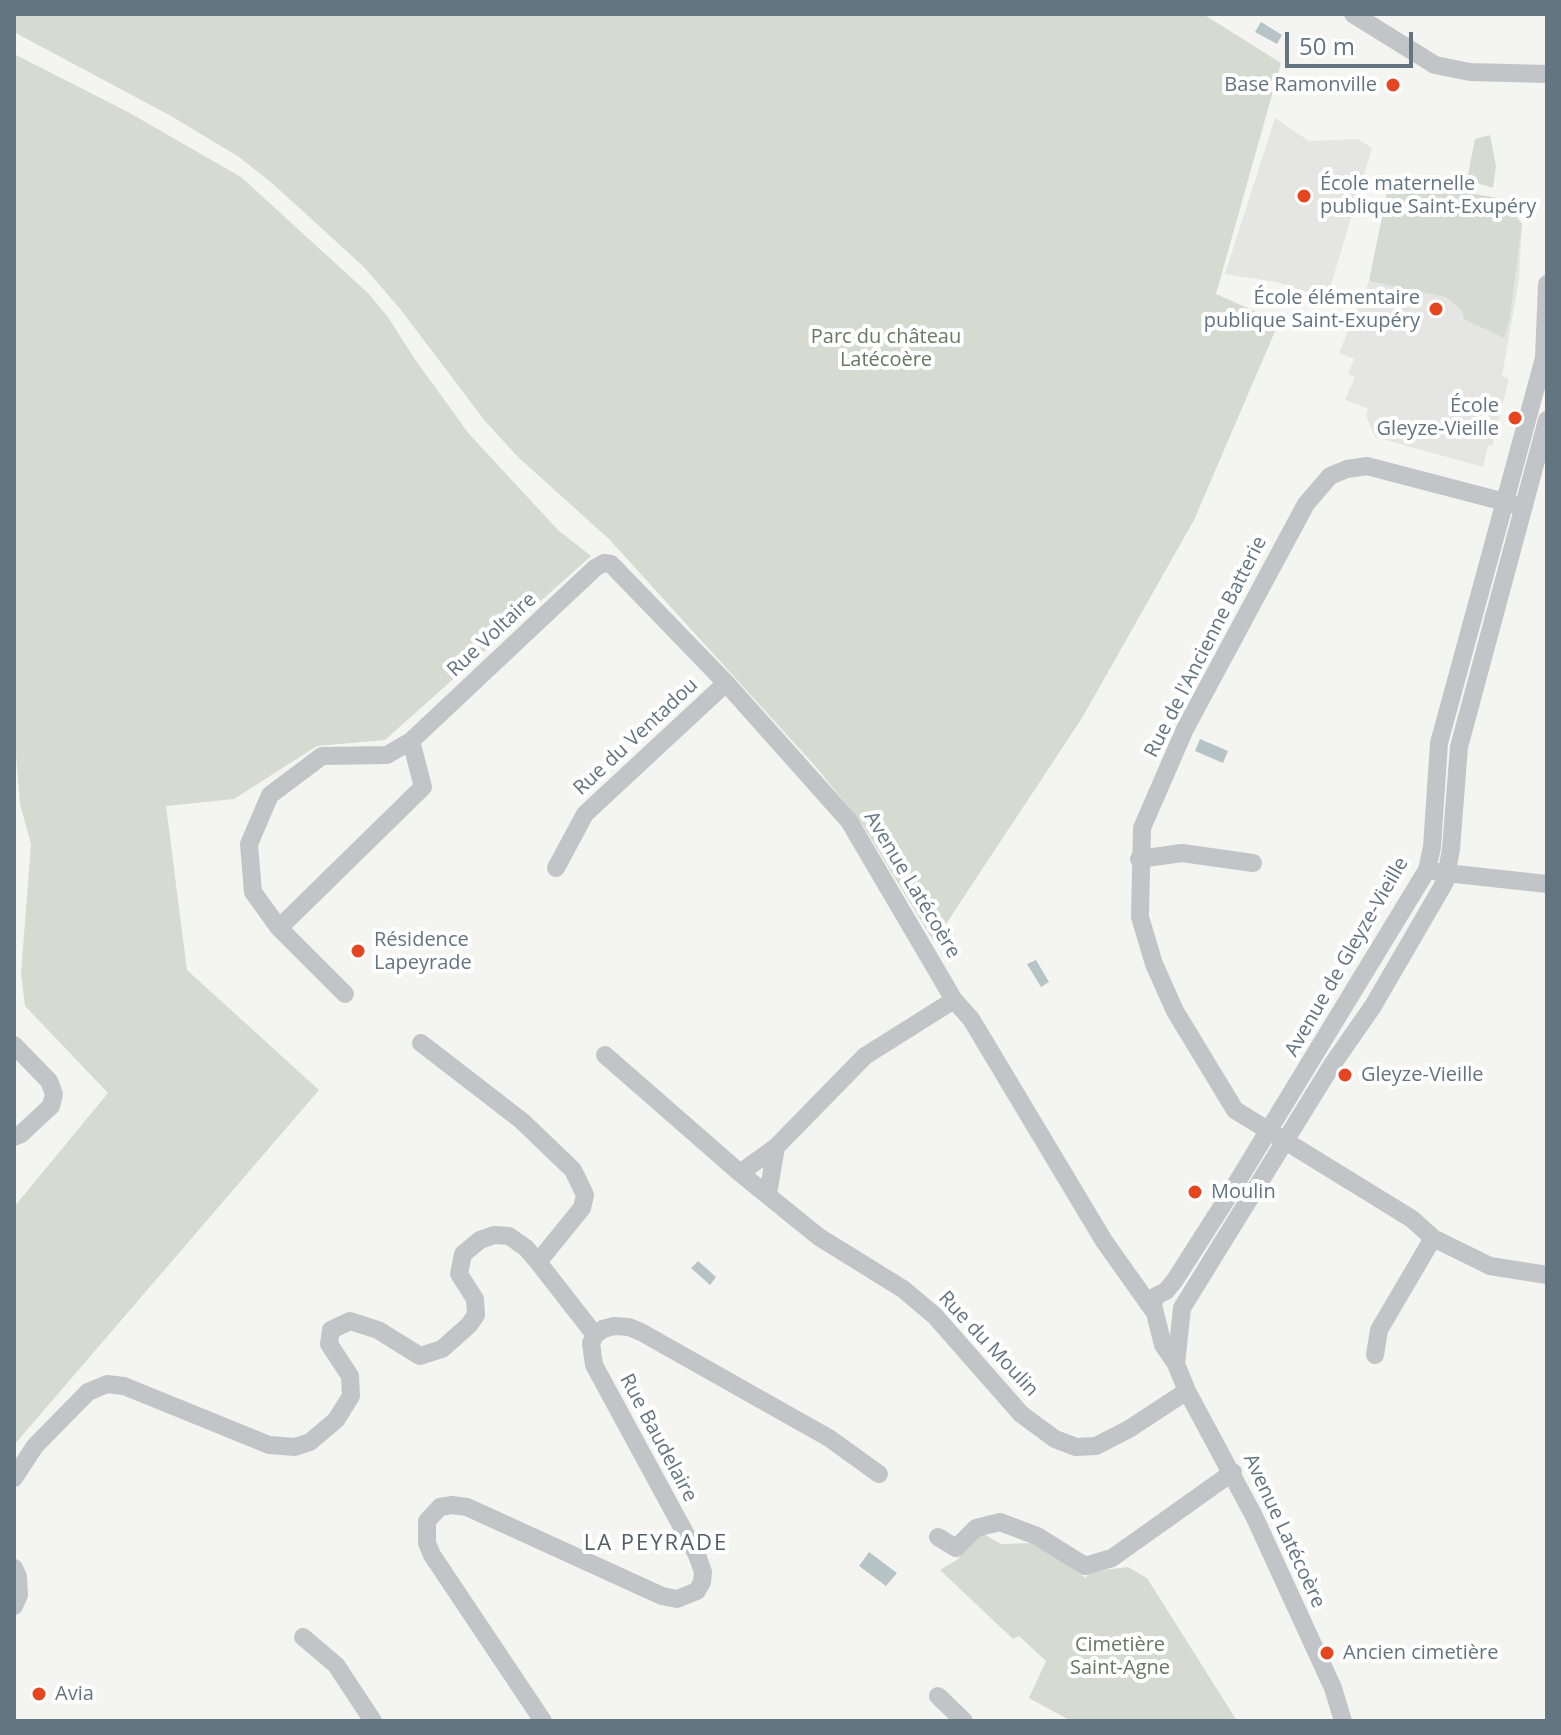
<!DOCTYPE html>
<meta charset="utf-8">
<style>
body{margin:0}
#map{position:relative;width:1561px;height:1735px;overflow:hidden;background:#f4f4f0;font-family:"Open Sans",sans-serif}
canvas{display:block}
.frame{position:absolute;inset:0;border:16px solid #637581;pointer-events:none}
.scale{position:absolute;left:1285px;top:32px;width:128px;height:36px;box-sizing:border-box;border:4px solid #637581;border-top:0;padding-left:10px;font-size:24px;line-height:28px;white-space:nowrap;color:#637581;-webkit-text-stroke:6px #fff;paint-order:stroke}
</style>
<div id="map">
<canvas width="1561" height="1735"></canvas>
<div class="frame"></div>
<div class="scale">50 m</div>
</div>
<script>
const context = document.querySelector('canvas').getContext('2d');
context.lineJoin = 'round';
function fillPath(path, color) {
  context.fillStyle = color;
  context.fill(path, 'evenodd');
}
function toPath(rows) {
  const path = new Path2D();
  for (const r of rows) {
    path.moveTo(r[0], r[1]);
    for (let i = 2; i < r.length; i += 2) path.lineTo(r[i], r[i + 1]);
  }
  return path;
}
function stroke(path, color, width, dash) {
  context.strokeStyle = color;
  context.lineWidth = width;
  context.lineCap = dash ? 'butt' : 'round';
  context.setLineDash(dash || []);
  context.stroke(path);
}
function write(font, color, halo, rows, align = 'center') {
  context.font = font + ' "Open Sans",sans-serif';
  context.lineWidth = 8;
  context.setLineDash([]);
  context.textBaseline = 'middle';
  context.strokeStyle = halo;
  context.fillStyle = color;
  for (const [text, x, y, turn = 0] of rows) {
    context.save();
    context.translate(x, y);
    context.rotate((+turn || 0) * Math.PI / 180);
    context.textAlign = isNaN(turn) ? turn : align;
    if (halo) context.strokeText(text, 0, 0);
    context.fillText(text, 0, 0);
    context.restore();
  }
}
fillPath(toPath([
 [1275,118,1309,141,1358,139,1372,148,1327,298,1276,282,1225,274],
 [1390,179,1503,199,1522,224,1519,280,1502,376,1509,379,1492,446,1488,446,1483,467,1375,437,1366,416,1368,409,1345,400,1355,377,1348,374,1354,359,1339,353,1369,281]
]), '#e5e5e3');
fillPath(toPath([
 [14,14,1203,14,1281,63,1216,294,1279,322,1194,520,1082,718,934,942,862,824,816,767,610,540,518,457,485,421,401,310,364,267,272,183,239,157,171,116,14,32],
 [14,54,128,112,241,177,368,293,388,317,414,358,469,434,558,530,591,556,385,740,317,746,234,799,166,806,187,970,319,1090,14,1445,14,1207,108,1093,25,1006,21,974,31,844,20,804,14,730],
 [1490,135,1496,166,1493,188,1467,180,1475,139],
 [1390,179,1503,199,1522,224,1510,317,1504,338,1464,319,1462,310,1446,297,1369,281],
 [980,1532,1001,1544,1036,1543,1086,1578,1089,1572,1128,1567,1147,1578,1237,1721,1071,1721,1029,1698,1046,1661,1019,1636,1013,1639,940,1570,958,1559]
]), '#d5dbd1');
fillPath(toPath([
 [1261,22,1282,35,1277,44,1255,32],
 [1200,739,1228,751,1223,763,1195,751],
 [1036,960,1049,982,1041,987,1027,964],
 [698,1261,716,1277,710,1285,691,1268],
 [869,1552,897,1573,886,1586,859,1566]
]), '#b6c4c7');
stroke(toPath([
 [1353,14,1435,65,1470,72,1547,74],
 [1524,507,1367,466,1347,469,1330,476,1306,504,1185,729,1142,828,1140,917,1154,964,1175,1011,1235,1110,1412,1219,1433,1238,1490,1266,1547,1275],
 [1139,859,1182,853,1253,863],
 [556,868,585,814,726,683],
 [1437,872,1547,884],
 [279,928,423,787,411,741],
 [345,994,279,928,253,892,249,844,270,795,322,756,387,755,411,741,595,568,604,563,611,564,726,683,849,821,954,1000,971,1019,1104,1241,1153,1310],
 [14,1045,49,1081,54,1094,51,1106,21,1134,14,1137],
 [605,1055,740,1173,819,1237,903,1289,935,1316,1021,1414,1055,1439,1076,1447,1096,1446,1129,1429,1187,1391],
 [740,1173,776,1147,865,1056,954,1000],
 [768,1194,776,1147],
 [538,1262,595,1335],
 [1375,1355,1379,1330,1433,1238],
 [1176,1364,1182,1308,1332,1065,1373,1006,1445,882,1451,849,1459,747,1547,420],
 [14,1478,35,1446,88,1392,107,1384,124,1386,269,1445,295,1447,310,1442,336,1420,351,1396,350,1376,329,1344,331,1330,350,1321,378,1330,420,1356,442,1349,469,1325,476,1315,475,1299,459,1274,463,1254,480,1240,494,1235,509,1236,526,1248,538,1262,582,1208,585,1195,573,1170,522,1121,421,1043],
 [938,1537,956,1548,976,1528,1000,1522,1037,1536,1085,1566,1112,1558,1233,1472],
 [14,1568,18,1577,19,1595,14,1606],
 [303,1637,336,1665,373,1721],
 [938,1696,964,1721],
 [543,1721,432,1555,427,1543,427,1521,440,1507,452,1505,467,1507,662,1596,677,1599,697,1591,702,1582,703,1572,697,1555,594,1365,591,1343,595,1335,603,1329,614,1326,629,1327,641,1332,829,1438,879,1474],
 [1343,1721,1333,1688,1254,1516,1187,1391,1176,1364,1163,1345,1153,1305,1156,1296,1166,1291,1175,1280,1231,1192,1427,870,1432,847,1439,743,1544,358,1547,284]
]), '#c1c5c8', 18);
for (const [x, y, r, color] of [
 [1393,85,8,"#e5451f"],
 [1304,196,8,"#e5451f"],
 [1436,309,8,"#e5451f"],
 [1515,418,8,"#e5451f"],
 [358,951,8,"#e5451f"],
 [1345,1075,8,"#e5451f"],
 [1195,1192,8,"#e5451f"],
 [1327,1653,8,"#e5451f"],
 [39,1694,8,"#e5451f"]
]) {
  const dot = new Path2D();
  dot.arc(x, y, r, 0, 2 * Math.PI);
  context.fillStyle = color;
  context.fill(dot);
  stroke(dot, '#fff', 3);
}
write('20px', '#637581', '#fff', [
 ["Base Ramonville",1377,85,"right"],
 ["École maternelle",1320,184],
 ["publique Saint-Exupéry",1320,207],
 ["École élémentaire",1420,298,"right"],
 ["publique Saint-Exupéry",1420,321,"right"],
 ["École",1499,406,"right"],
 ["Gleyze-Vieille",1499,429,"right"],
 ["Résidence",374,940],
 ["Lapeyrade",374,963],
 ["Gleyze-Vieille",1361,1075],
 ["Moulin",1211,1192],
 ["Ancien cimetière",1343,1653],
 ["Avia",55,1694]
], 'left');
write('20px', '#677961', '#fff', [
 ["Parc du château",886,337],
 ["Latécoère",886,360],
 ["Cimetière",1120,1645],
 ["Saint-Agne",1120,1668]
]);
write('20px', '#637581', '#fff', [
 ["Rue Voltaire",492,635,-43],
 ["Rue de l'Ancienne Batterie",1206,647,-63],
 ["Rue du Ventadou",636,737,-43],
 ["Avenue Latécoère",912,885,59],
 ["Avenue de Gleyze-Vieille",1347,957,-60],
 ["Rue du Moulin",988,1344,47],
 ["Rue Baudelaire",658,1438,62],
 ["Avenue Latécoère",1284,1531,65]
]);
context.letterSpacing = '2px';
write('22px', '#515e66', '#fff', [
 ["LA PEYRADE",656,1544]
]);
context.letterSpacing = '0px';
</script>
